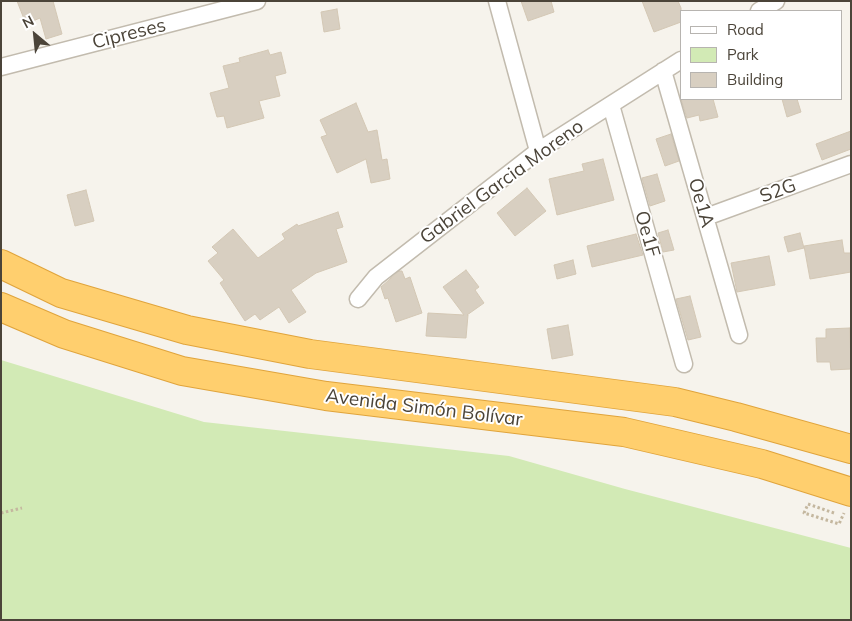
<!DOCTYPE html>
<meta charset="utf-8">
<style>
body{margin:0}
#map{position:relative;width:852px;height:621px;overflow:hidden;background:#f6f3ec;font-family:Mulish,sans-serif}
canvas{display:block}
.frame{position:absolute;inset:0;border:2px solid #4b4439;pointer-events:none}
.legend{position:absolute;left:680px;top:10px;width:162px;height:90px;box-sizing:border-box;background:#fff;border:1px solid #b7b4b0;margin:0;padding:6px 9px;list-style:none;font-size:15px;color:#4b4439}
.legend li{display:flex;align-items:center;gap:10px;height:25px}
.legend b{width:25px;border:1px solid #b7b4b0}
.north{position:absolute;left:10px;top:10px;width:50px;height:50px;-webkit-text-stroke:4px #fff;paint-order:stroke;rotate:332deg;font-size:14px;font-weight:700;line-height:20px;text-align:center;color:#4b4439}
.north::after{content:'';display:block;margin:auto;width:18px;height:22px;background:#4b4439;clip-path:polygon(50% 0,100% 100%,50% 72%,0 100%)}
</style>
<div id="map">
<canvas width="852" height="621"></canvas>
<div class="frame"></div>
<ul class="legend">
<li><b style="height:6px;background:#fff"></b>Road</li>
<li><b style="height:14px;background:#d2eab5"></b>Park</li>
<li><b style="height:14px;background:#d8cfc1"></b>Building</li>
</ul>
<div class="north">N</div>
</div>
<script>
const context = document.querySelector('canvas').getContext('2d');
context.lineJoin = 'round';
function fillPath(path, color) {
  context.fillStyle = color;
  context.fill(path, 'evenodd');
}
function toPath(rows) {
  const path = new Path2D();
  for (const r of rows) {
    path.moveTo(r[0], r[1]);
    for (let i = 2; i < r.length; i += 2) path.lineTo(r[i], r[i + 1]);
  }
  return path;
}
function stroke(path, color, width, dash) {
  context.strokeStyle = color;
  context.lineWidth = width;
  context.lineCap = dash ? 'butt' : 'round';
  context.setLineDash(dash || []);
  context.stroke(path);
}
function write(font, color, halo, rows, align = 'center') {
  context.font = font + ' Mulish,sans-serif';
  context.lineWidth = 4;
  context.setLineDash([]);
  context.textBaseline = 'middle';
  context.strokeStyle = halo;
  context.fillStyle = color;
  for (const [text, x, y, turn = 0] of rows) {
    context.save();
    context.translate(x, y);
    context.rotate((+turn || 0) * Math.PI / 180);
    context.textAlign = isNaN(turn) ? turn : align;
    if (halo) context.strokeText(text, 0, 0);
    context.fillText(text, 0, 0);
    context.restore();
  }
}
fillPath(toPath([
 [1,360,204,422,509,456,625,489,851,548,851,620,1,620]
]), '#d2eab5');
const building = toPath([
 [17,1,53,1,62,34,46,39,40,18,26,24,17,1],
 [521,1,551,1,554,12,528,21,521,1],
 [642,1,678,1,681,8,681,22,654,32,642,1],
 [337,9,340,29,324,32,321,12,337,9],
 [268,50,270,55,281,52,286,73,275,76,280,96,259,101,264,118,227,128,224,116,217,117,210,93,229,88,223,66,240,62,239,58,268,50],
 [681,99,713,99,718,117,700,121,699,115,687,118,681,99],
 [782,99,797,99,801,112,787,117,782,99],
 [356,103,368,132,377,130,382,160,387,159,390,179,371,183,366,159,337,173,321,137,327,135,320,120,356,103],
 [851,131,851,149,822,160,816,144,851,131],
 [671,134,679,161,665,166,656,139,671,134],
 [603,159,614,200,557,215,549,179,584,171,582,164,603,159],
 [657,174,665,201,650,206,642,178,657,174],
 [527,188,546,211,515,236,497,213,527,188],
 [86,190,94,221,75,226,67,195,86,190],
 [338,212,343,227,336,229,347,262,316,273,291,290,306,312,289,323,279,307,260,320,255,314,245,321,220,283,224,280,208,261,218,253,212,247,233,229,258,258,285,239,282,234,297,224,298,226,338,212],
 [668,230,674,250,663,252,658,233,668,230],
 [800,233,804,248,788,252,784,237,800,233],
 [636,234,643,255,592,267,587,246,636,234],
 [842,240,844,253,851,253,851,272,810,279,804,246,842,240],
 [769,256,775,285,737,292,731,263,769,256],
 [573,260,576,274,557,279,554,265,573,260],
 [466,270,479,287,475,290,484,303,467,315,468,315,466,338,426,336,428,313,464,315,443,287,466,270],
 [399,271,402,271,405,279,410,277,422,313,396,322,388,298,385,299,381,287,399,271],
 [690,296,701,337,688,340,676,299,690,296],
 [568,325,573,355,552,359,547,329,568,325],
 [850,328,851,369,831,370,830,362,817,362,816,338,826,338,826,329,850,328]
]);
fillPath(building, '#d8cfc1');
stroke(building, '#d3c7b4', 1);
const street = toPath([
 [497,1,538,151],
 [759,11,776,1],
 [1,67,257,1],
 [663,71,739,335],
 [611,105,684,364],
 [706,217,851,164],
 [358,299,376,277,538,151,681,60]
]);
const highway = toPath([
 [1,264,61,293,187,330,310,354,675,402,736,417,851,449],
 [1,307,64,334,182,371,326,396,624,432,762,464,851,492]
]);
stroke(street, '#c2bbae', 19);
stroke(highway, '#e0a43c', 30);
stroke(toPath([
 [1,513,22,508],
 [834,513,808,504,804,513,839,524,844,513]
]), '#c4b79f', 3, [2.5, 2.5]);
stroke(street, '#fff', 16);
stroke(highway, '#ffcf6e', 28);
write('19px', '#4b4439', '#fff', [
 ["Cipreses",129,34,-14],
 ["Gabriel Garcia Moreno",502,182,-36],
 ["S2G",778,191,-20],
 ["Oe1A",701,203,74],
 ["Oe1F",647,234,74],
 ["Avenida Simón Bolívar",424,408,7]
]);
</script>
